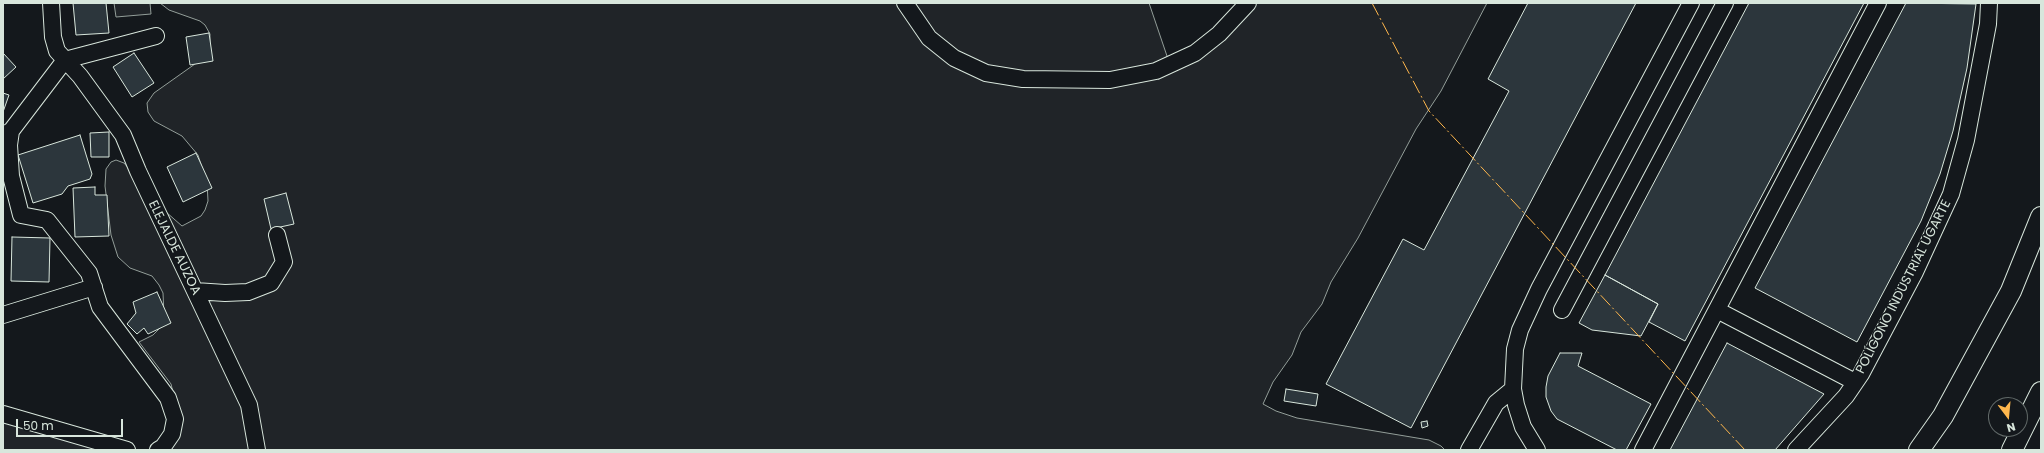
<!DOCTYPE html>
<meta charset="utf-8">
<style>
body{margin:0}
#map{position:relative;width:2044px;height:453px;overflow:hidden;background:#14181c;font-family:Poppins,sans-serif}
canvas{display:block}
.frame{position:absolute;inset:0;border:4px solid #d8e6dc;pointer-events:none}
.north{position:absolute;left:1988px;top:397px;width:40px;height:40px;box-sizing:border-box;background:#14181c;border:1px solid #626a69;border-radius:50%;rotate:164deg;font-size:11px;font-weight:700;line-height:16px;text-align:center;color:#d8e6dc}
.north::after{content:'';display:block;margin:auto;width:14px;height:18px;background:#ffb74d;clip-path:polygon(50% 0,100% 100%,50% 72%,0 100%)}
.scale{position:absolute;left:16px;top:419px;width:107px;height:18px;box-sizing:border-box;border:2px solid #d8e6dc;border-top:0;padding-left:5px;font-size:12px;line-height:14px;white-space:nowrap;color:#d8e6dc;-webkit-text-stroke:3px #14181c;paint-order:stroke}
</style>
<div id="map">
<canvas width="2044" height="453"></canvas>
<div class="frame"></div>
<div class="north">N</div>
<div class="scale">50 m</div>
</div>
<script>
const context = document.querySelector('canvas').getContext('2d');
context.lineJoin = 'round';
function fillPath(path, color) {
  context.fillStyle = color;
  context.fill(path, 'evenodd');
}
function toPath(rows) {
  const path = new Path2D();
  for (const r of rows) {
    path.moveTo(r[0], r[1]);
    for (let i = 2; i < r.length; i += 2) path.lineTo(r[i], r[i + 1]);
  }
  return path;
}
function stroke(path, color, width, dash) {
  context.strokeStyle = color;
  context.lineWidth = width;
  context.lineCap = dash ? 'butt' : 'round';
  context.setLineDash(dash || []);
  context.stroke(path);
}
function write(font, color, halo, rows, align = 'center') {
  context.font = font + ' Poppins,sans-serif';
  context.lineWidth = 3;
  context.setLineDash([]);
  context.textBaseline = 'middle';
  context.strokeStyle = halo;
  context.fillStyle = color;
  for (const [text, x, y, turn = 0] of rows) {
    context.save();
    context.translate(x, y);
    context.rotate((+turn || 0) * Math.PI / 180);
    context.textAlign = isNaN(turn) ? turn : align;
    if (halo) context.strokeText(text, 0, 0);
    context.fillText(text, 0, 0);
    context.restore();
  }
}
const green = toPath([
 [114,3,150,3,151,14,116,17,114,3],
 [160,3,1149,3,1168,59,1179,56,1210,34,1239,3,1487,3,1441,91,1416,129,1358,238,1331,282,1322,304,1301,332,1292,355,1273,382,1263,404,1276,411,1297,418,1429,440,1441,446,1445,450,160,450,179,417,171,384,139,342,153,335,162,326,164,316,163,293,159,285,152,276,130,268,118,257,111,235,105,186,106,169,111,162,116,160,124,163,166,212,182,226,201,216,205,210,208,201,207,183,198,155,182,136,154,121,148,112,147,103,154,93,202,59,210,49,210,34,205,25,200,21,169,10,160,3],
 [3,417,110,450,3,450,3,417]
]);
fillPath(green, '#202428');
stroke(green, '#939e99', 1);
const building = toPath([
 [73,3,106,3,109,33,76,35,73,3],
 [1528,3,1636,3,1411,428,1326,384,1403,239,1424,250,1509,91,1488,79,1528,3],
 [1749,3,1864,3,1685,341,1649,322,1658,304,1605,275,1749,3],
 [1906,3,1976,4,1967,68,1953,131,1940,174,1921,221,1857,342,1755,288,1906,3],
 [209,33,213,61,190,65,186,37,209,33],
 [3,53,16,67,3,79,3,53],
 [134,53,154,83,132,97,113,67,134,53],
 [3,93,9,95,3,112,3,93],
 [109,132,109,157,91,157,90,133,109,132],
 [80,135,92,174,90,179,68,186,62,194,33,203,18,155,80,135],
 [196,153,212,188,183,202,167,167,196,153],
 [95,187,95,195,107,195,109,236,75,237,73,188,95,187],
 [286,193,294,224,271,229,264,199,286,193],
 [12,237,50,238,49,282,11,281,12,237],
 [1605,275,1658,304,1641,336,1592,330,1579,323,1605,275],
 [157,292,171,323,148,334,144,328,137,334,127,324,136,313,133,302,157,292],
 [1727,343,1824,394,1775,450,1670,450,1727,343],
 [1560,353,1582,353,1578,366,1651,404,1626,450,1617,450,1557,419,1551,411,1546,397,1546,387,1548,376,1560,353],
 [1286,389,1318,394,1316,406,1284,401,1286,389],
 [1427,421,1428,426,1422,428,1421,422,1427,421]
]);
fillPath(building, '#2c363c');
stroke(building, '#d8e6dc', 1);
const minor = toPath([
 [51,3,53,37,57,51,80,76,123,135,138,171,249,405,257,450],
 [905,3,929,38,954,58,986,73,1023,79,1110,80,1156,71,1195,53,1219,34,1248,3],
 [11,131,9,145,11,176,21,215,47,220,89,273,100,307,168,398,175,419,172,434,163,447,158,450],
 [3,135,11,131,65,60,156,36],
 [195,291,225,293,248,292,271,283,284,262,277,235],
 [1562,310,1725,3],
 [1717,310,1855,382],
 [3,315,94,287],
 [3,414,127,450],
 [1469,450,1496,403,1513,389],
 [1537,450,1523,427,1516,405,1513,389,1515,349,1520,330,1539,289,1691,3],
 [1643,450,1878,3],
 [1796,450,1846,396,1861,374,1915,272,1951,194,1966,140,1988,24,1989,3]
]);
const major = toPath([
 [1919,450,1943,416,2011,291,2041,217],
 [2012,450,2041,392]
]);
stroke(minor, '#d8e6dc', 18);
stroke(major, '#d8e6dc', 22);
stroke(minor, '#14181c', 16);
stroke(major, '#14181c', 20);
stroke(toPath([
 [1372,3,1429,111,1745,450]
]), '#ffb74d', 1, [14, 3, 2, 3]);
write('13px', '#d8e6dc', '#14181c', [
 ["ELEJALDE AUZOA",174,248,64],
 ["POLÍGONO INDUSTRIAL UGARTE",1904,287,-63]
]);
</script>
